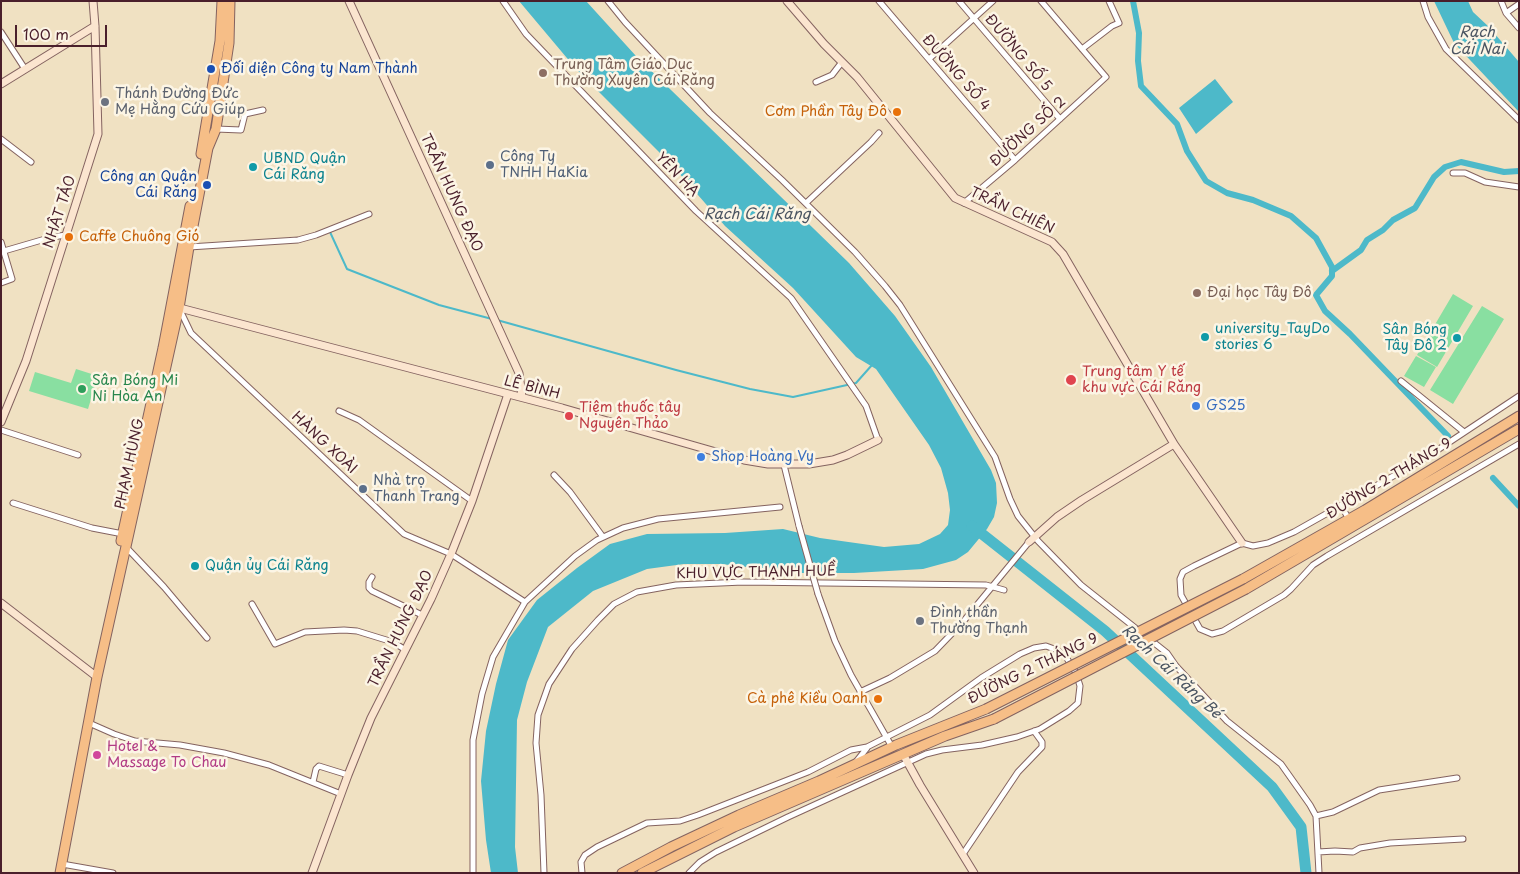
<!DOCTYPE html>
<meta charset="utf-8">
<style>
body{margin:0}
#map{position:relative;width:1520px;height:874px;overflow:hidden;background:#f0e1c2;font-family:"Playpen Sans",sans-serif}
canvas{display:block}
.frame{position:absolute;inset:0;border:2px solid #4a1f2b;pointer-events:none}
.scale{position:absolute;left:15px;top:25px;width:92px;height:22px;box-sizing:border-box;border:2px solid #4a1f2b;border-top:0;padding-left:6px;font-size:15px;line-height:18px;white-space:nowrap;color:#4a1f2b;-webkit-text-stroke:4px #fcf5e5;paint-order:stroke}
</style>
<div id="map">
<canvas width="1520" height="874"></canvas>
<div class="frame"></div>
<div class="scale">100 m</div>
</div>
<script>
const context = document.querySelector('canvas').getContext('2d');
context.lineJoin = 'round';
function fillPath(path, color) {
  context.fillStyle = color;
  context.fill(path, 'evenodd');
}
function toPath(rows) {
  const path = new Path2D();
  for (const r of rows) {
    path.moveTo(r[0], r[1]);
    for (let i = 2; i < r.length; i += 2) path.lineTo(r[i], r[i + 1]);
  }
  return path;
}
function stroke(path, color, width, dash) {
  context.strokeStyle = color;
  context.lineWidth = width;
  context.lineCap = dash ? 'butt' : 'round';
  context.setLineDash(dash || []);
  context.stroke(path);
}
function write(font, color, halo, rows, align = 'center') {
  context.font = font + ' "Playpen Sans",sans-serif';
  context.lineWidth = 5;
  context.setLineDash([]);
  context.textBaseline = 'middle';
  context.strokeStyle = halo;
  context.fillStyle = color;
  for (const [text, x, y, turn = 0] of rows) {
    context.save();
    context.translate(x, y);
    context.rotate((+turn || 0) * Math.PI / 180);
    context.textAlign = isNaN(turn) ? turn : align;
    if (halo) context.strokeText(text, 0, 0);
    context.fillText(text, 0, 0);
    context.restore();
  }
}
fillPath(toPath([
 [1453,294,1473,306,1437,367,1417,355],
 [1482,306,1504,319,1453,404,1430,390],
 [1416,356,1436,367,1424,387,1404,376],
 [76,369,98,376,88,409,29,391,35,372,71,383]
]), '#89dfa1');
fillPath(toPath([
 [519,1,586,1,636,56,849,263,895,316,931,367,991,470,996,483,997,503,994,517,987,529,968,552,956,560,923,569,854,573,798,573,721,564,684,564,647,569,593,591,548,627,527,682,517,720,515,847,518,873,491,873,486,840,481,781,486,731,496,684,508,640,537,600,577,568,610,544,647,534,725,533,783,529,820,538,884,547,919,544,940,534,948,525,950,510,948,493,941,468,929,445,876,369,856,357,793,288,725,226,671,164,577,70],
 [1434,1,1468,1,1473,12,1488,26,1519,62,1519,112,1454,43],
 [1215,79,1233,102,1196,134,1179,108]
]), '#4db9c9');
stroke(toPath([
 [330,232,347,269,439,305,492,319],
 [497,320,676,370,750,389,793,397,856,383,872,365]
]), '#4db9c9', 2);
stroke(toPath([
 [1133,1,1139,33,1138,61,1141,86,1177,124,1187,151,1206,181,1227,193,1253,200,1291,216,1316,238,1332,267,1332,276,1316,295,1325,311,1350,334,1448,436],
 [1332,271,1361,250,1367,240,1383,230,1393,220,1415,208,1434,177,1445,167,1461,162,1504,172,1519,171],
 [1493,478,1519,506]
]), '#4db9c9', 6);
stroke(toPath([
 [972,526,1105,631,1272,787,1301,827,1306,873]
]), '#4db9c9', 11);
const street = toPath([
 [503,1,526,34,696,211,791,298,866,406,878,440],
 [608,1,625,22,710,113,782,180,855,252,885,286,900,305,995,457,1010,499,1018,516,1038,541,1081,585,1167,653,1176,666,1227,721,1281,764,1310,805,1316,816,1319,873],
 [879,1,1015,160],
 [959,1,1060,119],
 [1423,1,1428,17,1446,49,1519,120],
 [1501,1,1506,13,1519,28],
 [1506,13,1519,4],
 [1,32,25,69],
 [1082,49,1112,26,1119,23,1109,1],
 [929,59,993,1],
 [816,82,832,75,842,62],
 [216,129,241,130,245,114,263,110],
 [1,139,31,162],
 [1453,173,1465,173,1485,182,1519,187],
 [806,203,871,142,879,133],
 [964,203,1015,160,1106,77,1041,1],
 [1,242,12,279,1,283],
 [189,247,298,240,316,235,369,214],
 [4,251,52,237,66,235],
 [179,308,191,333,404,534,451,554,525,602],
 [1401,381,1464,432],
 [1519,396,1427,457,1294,532,1268,543,1253,546,1242,543,1194,566,1183,572,1180,579,1181,595,1200,629,1212,634,1223,631,1284,595,1291,589,1313,565,1327,556,1519,444],
 [339,411,359,420,472,501],
 [1,430,78,455],
 [784,465,799,526],
 [554,475,570,492,603,537],
 [13,503,92,528,123,534],
 [1341,506,1349,519],
 [126,547,164,587,207,638],
 [372,577,369,582,369,588,372,591,422,615],
 [818,594,835,641,851,675,892,747],
 [252,604,275,644,305,632,344,630,357,631,383,639,393,642,404,649],
 [860,692,890,678,935,651,962,623,1029,542],
 [89,723,114,734,135,741,180,745,224,753,269,765,341,794],
 [855,763,867,748],
 [313,782,316,769,319,766,348,775],
 [1316,816,1333,812,1379,790,1457,778],
 [1318,852,1335,851,1353,852,1360,848,1390,843,1463,839],
 [963,854,1018,772,1042,747,1042,742,1034,731],
 [62,864,113,873],
 [473,873,473,740,482,694,493,657,525,602,575,556,597,540,623,528,658,519,780,507],
 [544,873,541,795,536,743,538,715,549,684,572,649,598,620,614,604,637,592,676,585,743,582,986,585,1004,590],
 [582,873,581,862,585,855,597,847,647,823,680,821,698,815,808,772,851,750,867,747,930,715,981,678,1020,654,1034,648,1046,646,1057,650,1066,657,1076,673,1080,686,1078,703,1069,711,1040,729,1017,737,982,745,942,750,926,754,788,817,716,852,700,862,689,873]
]);
const secondary = toPath([
 [349,1,519,373,522,397],
 [787,1,824,44,857,77,955,198,1052,242,1063,254,1174,444,1082,500,1057,517,1029,542],
 [1,84,95,26],
 [176,307,562,408,744,460,768,464,809,464,833,460,847,455,878,440],
 [1,422,26,361,98,134,95,26,93,1],
 [1174,444,1242,543],
 [1,603,97,677],
 [903,754,920,785,974,873],
 [312,873,348,775,371,718,431,599,451,554,472,501,508,394]
]);
const highway = toPath([
 [201,154,220,41,222,1],
 [121,541,163,348,190,206],
 [1243,579,1365,510,1519,416],
 [1246,589,1519,429],
 [60,873,97,677,179,308,189,247,208,148,216,129,229,43,230,1],
 [622,873,671,847,739,815,819,781,896,745,986,709],
 [642,873,734,827,945,736,994,719]
]);
stroke(street, '#846360', 7);
stroke(secondary, '#846360', 9);
stroke(highway, '#846360', 11);
stroke(street, '#fff', 5);
stroke(secondary, '#fbe5cf', 7);
stroke(highway, '#f6be87', 9);
const streetBridge = toPath([
 [799,526,818,594]
]);
const highwayBridge = toPath([
 [986,709,1243,579],
 [994,719,1246,589]
]);
stroke(streetBridge, '#846360', 7, []);
stroke(highwayBridge, '#846360', 11, []);
stroke(streetBridge, '#fff', 5);
stroke(highwayBridge, '#f6be87', 9);
for (const [x, y, r, color] of [
 [211,69,5,"#1a4fb4"],
 [543,73,5,"#8d6e63"],
 [105,102,5,"#6b7280"],
 [897,112,5,"#e8710a"],
 [490,165,5,"#5c6f8a"],
 [253,167,5,"#0f9aa8"],
 [207,185,5,"#1a4fb4"],
 [69,237,5,"#e8710a"],
 [1197,293,5,"#8d6e63"],
 [1205,337,5,"#0f9aa8"],
 [1457,338,5,"#0f9aa8"],
 [1071,380,6,"#e0444e"],
 [82,389,5,"#2e9e5b"],
 [1196,406,5,"#3f7fe0"],
 [569,416,5,"#e0444e"],
 [701,457,5,"#3f7fe0"],
 [363,489,5,"#5c6f8a"],
 [195,566,5,"#0f9aa8"],
 [920,621,5,"#6b7280"],
 [878,699,5,"#e8710a"],
 [97,755,5,"#d1479c"]
]) {
  const dot = new Path2D();
  dot.arc(x, y, r, 0, 2 * Math.PI);
  context.fillStyle = color;
  context.fill(dot);
  stroke(dot, '#fcf5e5', 2);
}
write('14px', '#4a1f2b', '#fcf5e5', [
 ["ĐƯỜNG SỐ 5",1018,53,50],
 ["ĐƯỜNG SỐ 4",956,73,49],
 ["ĐƯỜNG SỐ 2",1028,132,-42],
 ["YÊN HẠ",677,175,46],
 ["TRẦN HƯNG ĐẠO",451,193,65],
 ["TRẦN CHIÊN",1012,211,25],
 ["NHẬT TẢO",60,212,-72],
 ["LÊ BÌNH",532,388,14],
 ["HÀNG XOÀI",324,443,43],
 ["PHẠM HÙNG",130,464,-78],
 ["ĐƯỜNG 2 THÁNG 9",1389,479,-31],
 ["KHU VỰC THẠNH HUỀ",756,573,-1],
 ["TRẦN HƯNG ĐẠO",401,629,-64],
 ["ĐƯỜNG 2 THÁNG 9",1033,669,-26]
]);
write('14px', '#785e54', '#fcf5e5', [
 ["Trung Tâm Giáo Dục",553,65],
 ["Thường Xuyên Cái Răng",553,81],
 ["Đại học Tây Đô",1207,293]
], 'left');
write('14px', '#164399', '#fcf5e5', [
 ["Đối diện Công ty Nam Thành",221,69],
 ["Công an Quận",197,177,"right"],
 ["Cái Răng",197,193,"right"]
], 'left');
write('14px', '#5b616d', '#fcf5e5', [
 ["Thánh Đường Đức",115,94],
 ["Mẹ Hằng Cứu Giúp",115,110],
 ["Đình thần",930,613],
 ["Thường Thạnh",930,629]
], 'left');
write('14px', '#c56008', '#fcf5e5', [
 ["Cơm Phần Tây Đô",887,112],
 ["Caffe Chuông Gió",79,237,"left"],
 ["Cà phê Kiều Oanh",868,699]
], 'right');
write('14px', '#4e5e75', '#fcf5e5', [
 ["Công Ty",500,157],
 ["TNHH HaKia",500,173],
 ["Nhà trọ",373,481],
 ["Thanh Trang",373,497]
], 'left');
write('14px', '#0d838f', '#fcf5e5', [
 ["UBND Quận",263,159],
 ["Cái Răng",263,175],
 ["university_TayDo",1215,329],
 ["stories 6",1215,345],
 ["Sân Bóng",1447,330,"right"],
 ["Tây Đô 2",1447,346,"right"],
 ["Quận ủy Cái Răng",205,566]
], 'left');
write('14px', '#be3a42', '#fcf5e5', [
 ["Trung tâm Y tế",1082,372],
 ["khu vực Cái Răng",1082,388],
 ["Tiệm thuốc tây",579,408],
 ["Nguyên Thảo",579,424]
], 'left');
write('14px', '#27864d', '#fcf5e5', [
 ["Sân Bóng Mi",92,381],
 ["Ni Hòa An",92,397]
], 'left');
write('14px', '#366cbe', '#fcf5e5', [
 ["GS25",1206,406],
 ["Shop Hoàng Vy",711,457]
], 'left');
write('14px', '#b23c85', '#fcf5e5', [
 ["Hotel &",107,747],
 ["Massage To Chau",107,763]
], 'left');
write('italic 15px', '#4b5562', '#fcf5e5', [
 ["Rạch",1477,33],
 ["Cái Nai",1477,50],
 ["Rạch Cái Răng",757,215],
 ["Rạch Cái Răng Bé",1171,672,43]
]);
</script>
